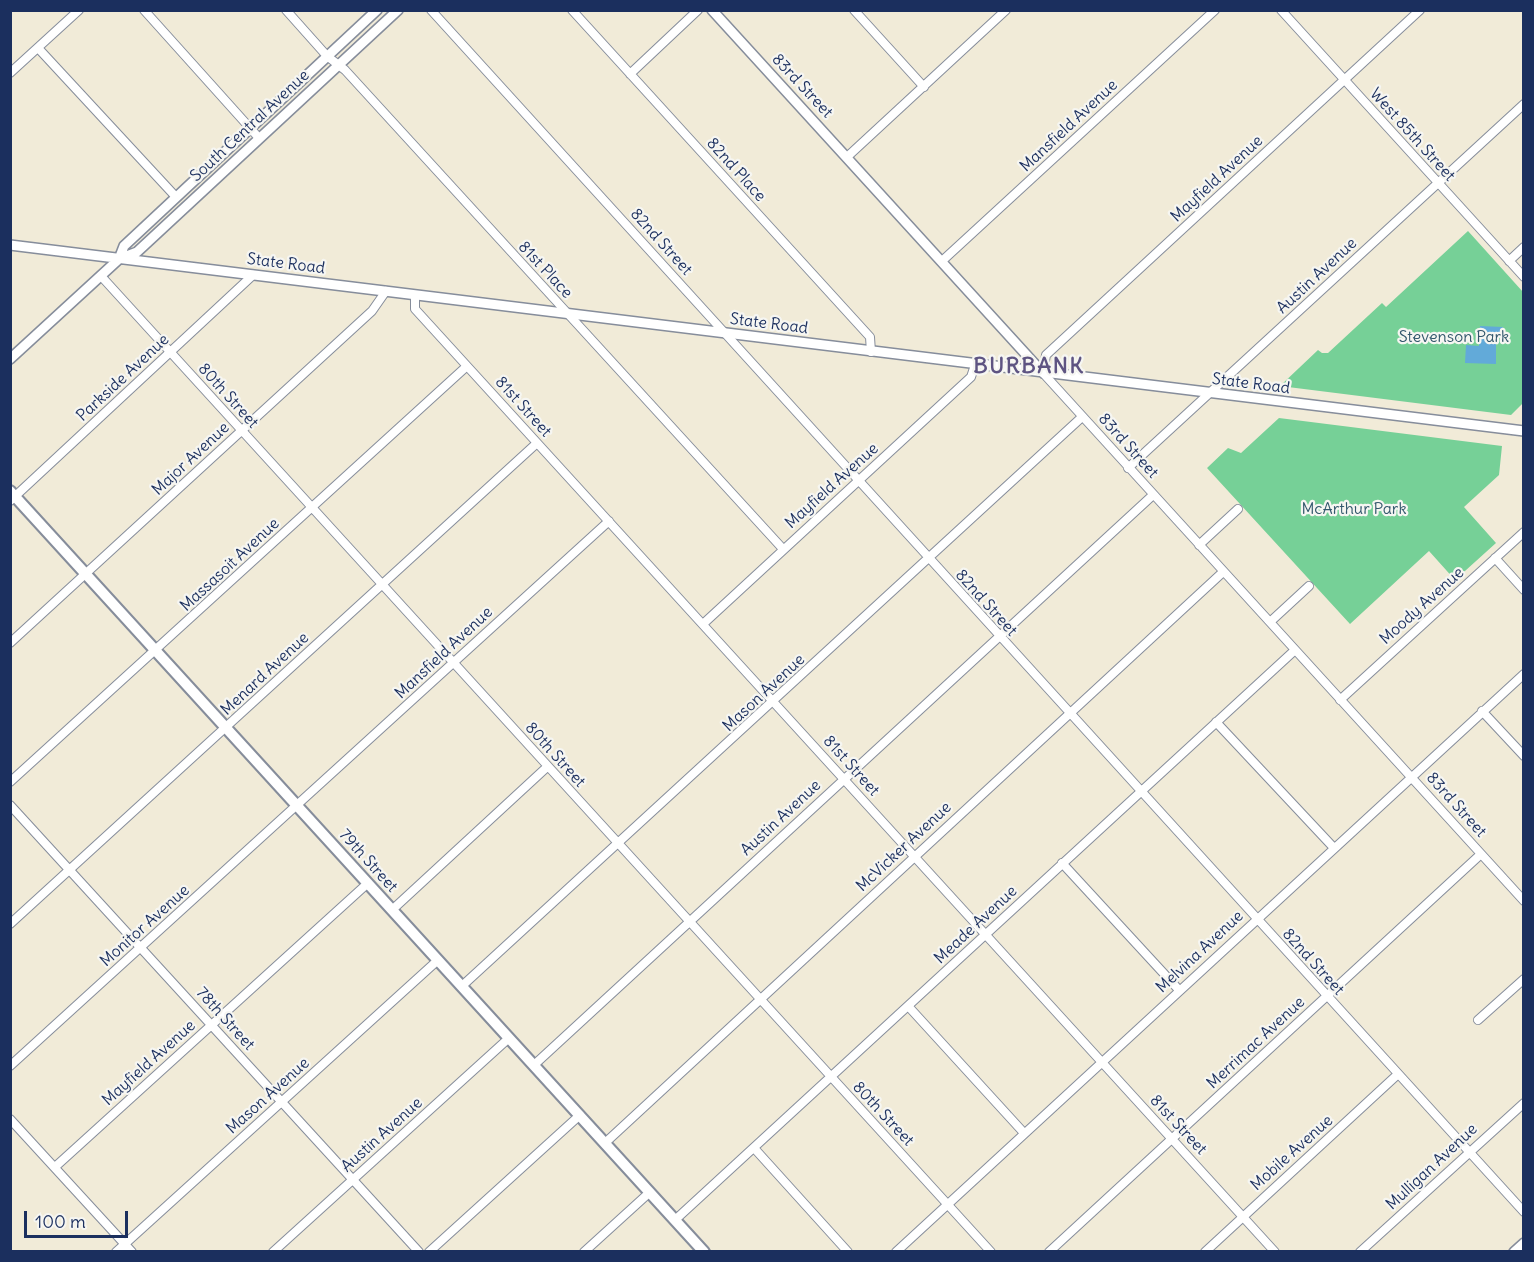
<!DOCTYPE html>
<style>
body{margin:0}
#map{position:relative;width:1534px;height:1262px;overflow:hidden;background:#f1ebd8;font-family:Delius,sans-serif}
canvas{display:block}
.frame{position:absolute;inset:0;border:12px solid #1b2f5e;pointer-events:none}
.scale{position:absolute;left:24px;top:1211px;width:104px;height:27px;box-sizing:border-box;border:3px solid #1b2f5e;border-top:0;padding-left:8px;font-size:18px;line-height:21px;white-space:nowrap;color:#1b2f5e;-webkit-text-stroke:4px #f6f6f2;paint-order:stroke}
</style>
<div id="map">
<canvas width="1534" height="1262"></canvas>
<div class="frame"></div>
<div class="scale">100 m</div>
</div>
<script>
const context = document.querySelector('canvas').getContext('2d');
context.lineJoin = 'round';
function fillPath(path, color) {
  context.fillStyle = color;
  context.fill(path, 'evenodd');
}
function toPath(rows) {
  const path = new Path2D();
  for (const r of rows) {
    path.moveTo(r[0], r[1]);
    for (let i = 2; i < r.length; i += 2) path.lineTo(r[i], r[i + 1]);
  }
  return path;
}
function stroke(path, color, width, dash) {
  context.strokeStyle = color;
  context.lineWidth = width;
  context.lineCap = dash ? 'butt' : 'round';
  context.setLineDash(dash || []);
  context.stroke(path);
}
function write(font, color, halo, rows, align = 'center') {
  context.font = font + ' Delius,sans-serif';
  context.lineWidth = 4.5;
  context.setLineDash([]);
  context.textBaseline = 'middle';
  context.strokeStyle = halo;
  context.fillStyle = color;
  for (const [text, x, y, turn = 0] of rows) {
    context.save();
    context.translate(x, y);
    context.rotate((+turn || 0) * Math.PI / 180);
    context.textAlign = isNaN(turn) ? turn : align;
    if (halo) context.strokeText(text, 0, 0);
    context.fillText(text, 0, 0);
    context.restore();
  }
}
fillPath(toPath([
 [1468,231,1523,292,1523,403,1511,415,1280,386,1318,350,1322,353,1328,353,1382,303,1386,307],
 [1279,418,1502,446,1499,475,1464,507,1496,543,1455,580,1429,551,1350,624,1207,468,1228,448,1241,453]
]), '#76d097');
fillPath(toPath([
 [1480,326,1503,327,1503,337,1496,339,1496,364,1465,363,1466,345,1479,346]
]), '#62aad9');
const minor = toPath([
 [144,10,259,138],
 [286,10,327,56,345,70,783,549],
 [431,10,1524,1212],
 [572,10,870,337,871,352],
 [854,10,924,87],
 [1281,10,1524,277],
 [1420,10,1046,355,1043,373,1524,901],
 [38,48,176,197],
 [10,73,79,10],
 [630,74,698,10],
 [847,157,1006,10],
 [942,261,1215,10],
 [1509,261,1524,247],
 [101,276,991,1252],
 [415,295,415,309,1275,1252],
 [1128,468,1524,104],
 [10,501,253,275],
 [1199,545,1238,509],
 [1495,558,1524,590],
 [1270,622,1309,586],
 [703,624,971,377,975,365],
 [10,643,372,311,386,291],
 [1340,700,1524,532],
 [1482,711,1524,756],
 [1216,722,1334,848],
 [10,782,467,366],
 [10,805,419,1252],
 [1062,863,1179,990],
 [392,910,547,767],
 [10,924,537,443],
 [462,986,1082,417],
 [908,1006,1024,1133],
 [1478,1020,1524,979],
 [534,1065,1153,495],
 [10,1066,609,521],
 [10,1119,132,1252],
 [605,1143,1223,572],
 [754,1148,848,1252],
 [55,1167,368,883],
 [675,1220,1295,650],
 [116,1252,438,960],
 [273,1252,509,1038],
 [429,1252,580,1115],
 [584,1252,650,1192],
 [896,1252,1524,674],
 [1049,1252,1481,854],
 [1205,1252,1397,1075],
 [1360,1252,1524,1103]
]);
const tertiary = toPath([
 [712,10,1043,373],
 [10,245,1524,431],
 [119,259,124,246,377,10],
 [10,359,119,259,137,252,398,10],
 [1514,1252,1524,1243]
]);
const secondary = toPath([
 [10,491,704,1252]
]);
stroke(minor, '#868d9b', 10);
stroke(tertiary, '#868d9b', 12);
stroke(secondary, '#868d9b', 14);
stroke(minor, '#fff', 8);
stroke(tertiary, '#fff', 9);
stroke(secondary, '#fff', 10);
write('16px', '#1b2f5e', '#f6f6f2', [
 ["83rd Street",802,86,47],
 ["South Central Avenue",250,126,-43],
 ["Mansfield Avenue",1069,126,-43],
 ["West 85th Street",1412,135,48],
 ["82nd Place",736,170,48],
 ["Mayfield Avenue",1217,179,-43],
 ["82nd Street",661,242,48],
 ["State Road",286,264,7],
 ["81st Place",545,270,47],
 ["Austin Avenue",1317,276,-43],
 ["State Road",769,324,7],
 ["Parkside Avenue",123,378,-43],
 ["State Road",1251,384,7],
 ["80th Street",228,396,48],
 ["81st Street",523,407,48],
 ["83rd Street",1128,446,48],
 ["Major Avenue",191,459,-43],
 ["Mayfield Avenue",832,486,-42],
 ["Massasoit Avenue",230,565,-43],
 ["82nd Street",986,603,48],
 ["Moody Avenue",1422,606,-42],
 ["Mansfield Avenue",444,653,-43],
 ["Menard Avenue",265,674,-43],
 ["Mason Avenue",764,693,-43],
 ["80th Street",555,755,48],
 ["81st Street",851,766,48],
 ["83rd Street",1456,805,48],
 ["Austin Avenue",781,818,-43],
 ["McVicker Avenue",904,847,-43],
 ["79th Street",368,861,48],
 ["Meade Avenue",976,925,-43],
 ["Monitor Avenue",145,926,-42],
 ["Melvina Avenue",1200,952,-43],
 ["82nd Street",1313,962,48],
 ["78th Street",225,1019,48],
 ["Merrimac Avenue",1256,1043,-43],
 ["Mayfield Avenue",149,1063,-42],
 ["Mason Avenue",268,1096,-42],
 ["80th Street",883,1114,47],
 ["81st Street",1178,1125,47],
 ["Austin Avenue",382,1135,-42],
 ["Mobile Avenue",1292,1153,-42],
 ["Mulligan Avenue",1432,1167,-43]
]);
write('16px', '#32576c', '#f6f6f2', [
 ["Stevenson Park",1454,337],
 ["McArthur Park",1354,509]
]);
context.letterSpacing = '1.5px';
write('bold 22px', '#5e5482', '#f6f6f2', [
 ["BURBANK",1029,367]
]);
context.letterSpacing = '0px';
</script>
